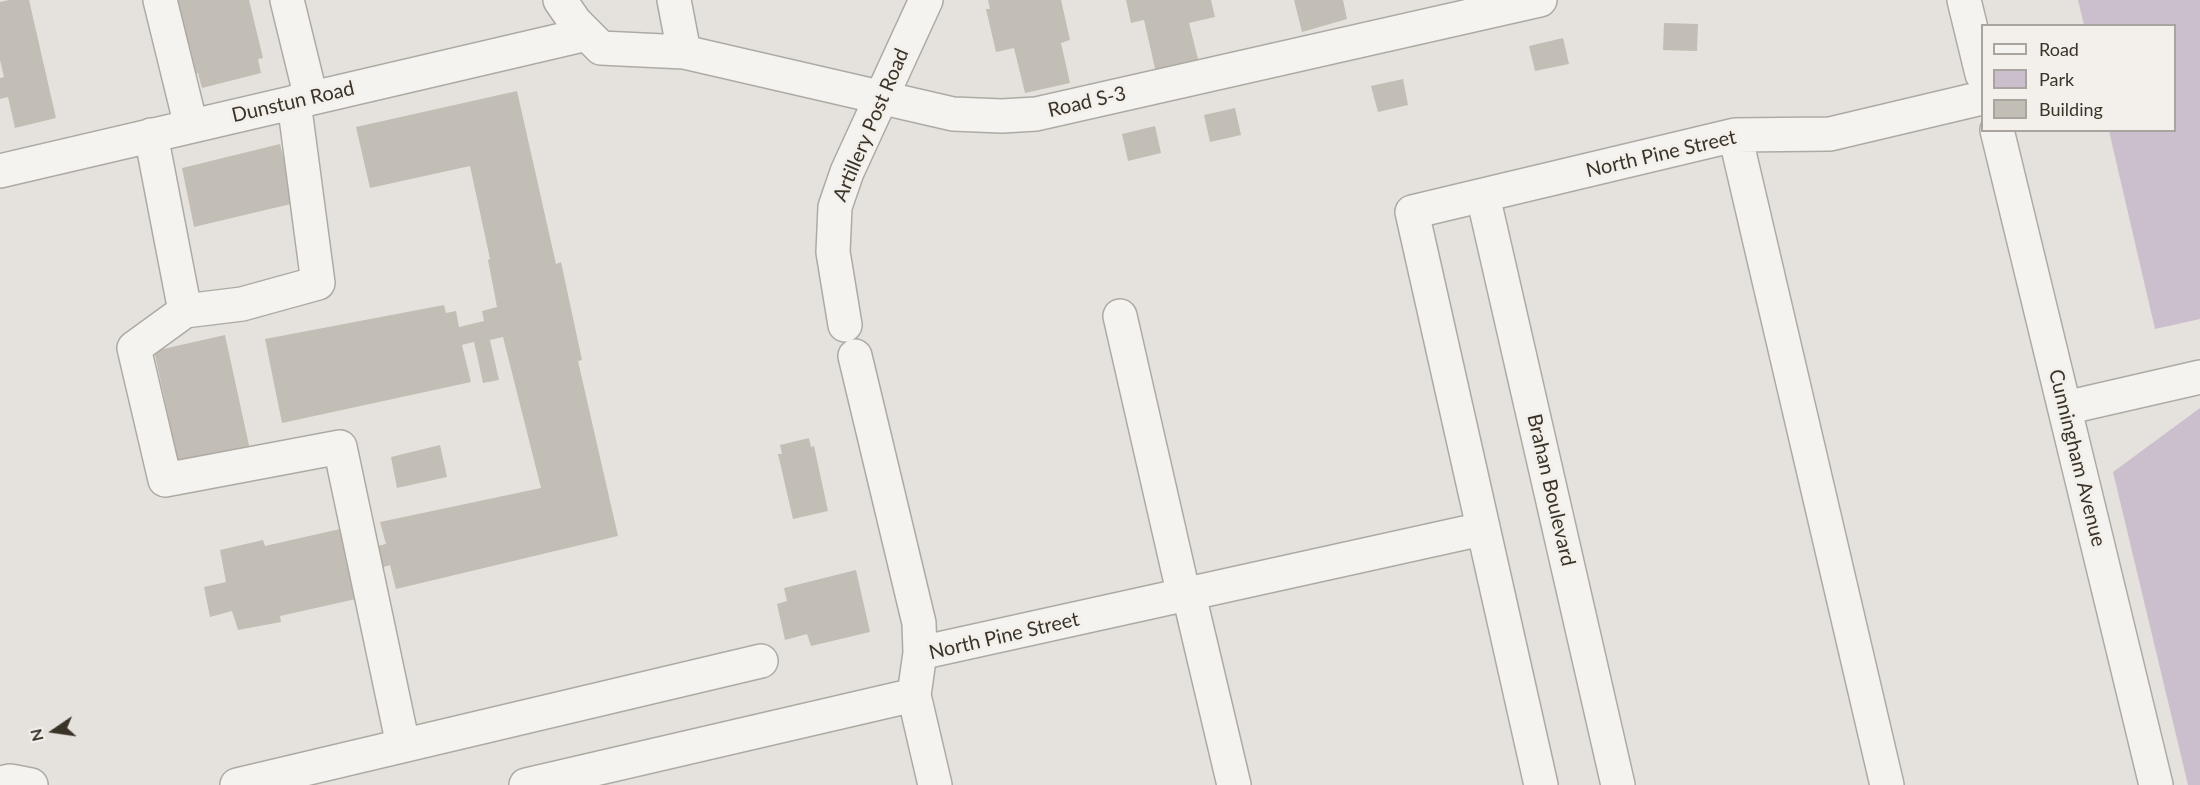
<!DOCTYPE html>
<style>
body{margin:0}
#map{position:relative;width:2200px;height:785px;overflow:hidden;background:#e5e2dd;font-family:Lato,sans-serif}
canvas{display:block}
.legend{position:absolute;left:1981px;top:24px;width:195px;height:108px;box-sizing:border-box;background:#f3f0ec;border:2px solid #a9a59e;margin:0;padding:8px 10px;list-style:none;font-size:18px;color:#3a3428}
.legend li{display:flex;align-items:center;gap:12px;height:30px}
.legend b{width:30px;border:2px solid #a9a59e}
.north{position:absolute;left:24px;top:701px;width:60px;height:60px;-webkit-text-stroke:4px #f3f0ec;paint-order:stroke;rotate:257deg;font-size:16px;font-weight:700;line-height:24px;text-align:center;color:#3a3428}
.north::after{content:'';display:block;margin:auto;width:21px;height:27px;background:#3a3428;clip-path:polygon(50% 0,100% 100%,50% 72%,0 100%)}
</style>
<div id="map">
<canvas width="2200" height="785"></canvas>
<ul class="legend">
<li><b style="height:8px;background:#f4f3f0"></b>Road</li>
<li><b style="height:16px;background:#cbbfce"></b>Park</li>
<li><b style="height:16px;background:#c2bdb5"></b>Building</li>
</ul>
<div class="north">N</div>
</div>
<script>
const context = document.querySelector('canvas').getContext('2d');
context.lineJoin = 'round';
function fillPath(path, color) {
  context.fillStyle = color;
  context.fill(path, 'evenodd');
}
function toPath(rows) {
  const path = new Path2D();
  for (const r of rows) {
    path.moveTo(r[0], r[1]);
    for (let i = 2; i < r.length; i += 2) path.lineTo(r[i], r[i + 1]);
  }
  return path;
}
function stroke(path, color, width, dash) {
  context.strokeStyle = color;
  context.lineWidth = width;
  context.lineCap = dash ? 'butt' : 'round';
  context.setLineDash(dash || []);
  context.stroke(path);
}
function write(font, color, halo, rows, align = 'center') {
  context.font = font + ' Lato,sans-serif';
  context.lineWidth = 6;
  context.setLineDash([]);
  context.textBaseline = 'middle';
  context.strokeStyle = halo;
  context.fillStyle = color;
  for (const [text, x, y, turn = 0] of rows) {
    context.save();
    context.translate(x, y);
    context.rotate((+turn || 0) * Math.PI / 180);
    context.textAlign = isNaN(turn) ? turn : align;
    if (halo) context.strokeText(text, 0, 0);
    context.fillText(text, 0, 0);
    context.restore();
  }
}
fillPath(toPath([
 [2078,0,2200,0,2200,319,2155,329,2109,131,2174,130,2174,26,2084,25],
 [2200,408,2200,785,2188,785,2113,472]
]), '#cbbfce');
fillPath(toPath([
 [9,0,29,0,56,118,15,128,8,97,0,99,0,78,4,77,0,60,0,2],
 [178,0,249,0,263,58,258,59,261,73,202,88,198,73,194,74],
 [988,0,1061,0,1070,40,1061,43,1070,83,1025,93,1014,48,996,52,986,9,990,9],
 [1126,0,1211,0,1215,17,1189,23,1199,63,1156,73,1144,20,1131,23],
 [1294,0,1343,0,1347,19,1302,32],
 [1664,23,1698,24,1697,51,1663,50],
 [1563,38,1569,64,1535,71,1529,46],
 [1403,79,1408,105,1378,112,1371,86],
 [517,91,556,264,561,262,582,360,578,361,618,536,396,589,390,565,377,569,372,547,386,544,380,522,541,488,503,337,490,340,499,380,483,383,474,342,462,345,471,382,282,423,265,339,444,305,446,313,456,311,459,327,484,321,482,311,497,307,488,260,490,259,470,166,370,188,356,127],
 [1235,108,1241,135,1210,142,1204,115],
 [1155,126,1161,153,1128,161,1122,134],
 [280,144,295,203,194,227,182,168],
 [225,335,250,450,179,465,154,351],
 [809,438,811,447,814,446,828,511,793,519,778,454,782,454,780,445],
 [440,445,447,477,397,488,391,457],
 [340,529,356,599,280,616,281,622,238,630,232,611,210,617,204,587,226,582,220,550,263,540,265,546],
 [856,570,870,632,811,646,807,634,785,640,777,604,787,601,784,588]
]), '#c2bdb5');
const minor = toPath([
 [160,0,191,126],
 [287,0,311,98],
 [560,0,575,22,601,48,684,52],
 [674,0,684,52,953,114,1002,116,1036,114,1540,0],
 [1964,0,1982,74],
 [1997,130,2156,785],
 [151,135,185,311,242,304,318,283,294,102],
 [1735,135,1887,785],
 [0,171,587,34],
 [1483,196,1618,785],
 [185,311,134,348,165,480,340,447,403,745],
 [1120,316,1184,596],
 [845,325,833,252,835,207,847,172,926,0],
 [855,356,919,623,920,653,914,695,935,785],
 [2065,408,2200,377],
 [1189,595,1234,785],
 [920,653,1482,529],
 [0,783,10,781,31,785],
 [237,785,761,661],
 [526,785,914,695],
 [1541,785,1412,212,1735,135,1830,134,1982,98]
]);
stroke(minor, '#aeaaa3', 36);
stroke(minor, '#f4f3f0', 33);
write('20px', '#3a3428', '#f3f0ec', [
 ["Dunstun Road",293,102,-13],
 ["Road S-3",1087,102,-13],
 ["Artillery Post Road",871,125,-67],
 ["North Pine Street",1661,154,-13],
 ["Cunningham Avenue",2077,458,76],
 ["Brahan Boulevard",1551,490,77],
 ["North Pine Street",1004,636,-13]
]);
</script>
